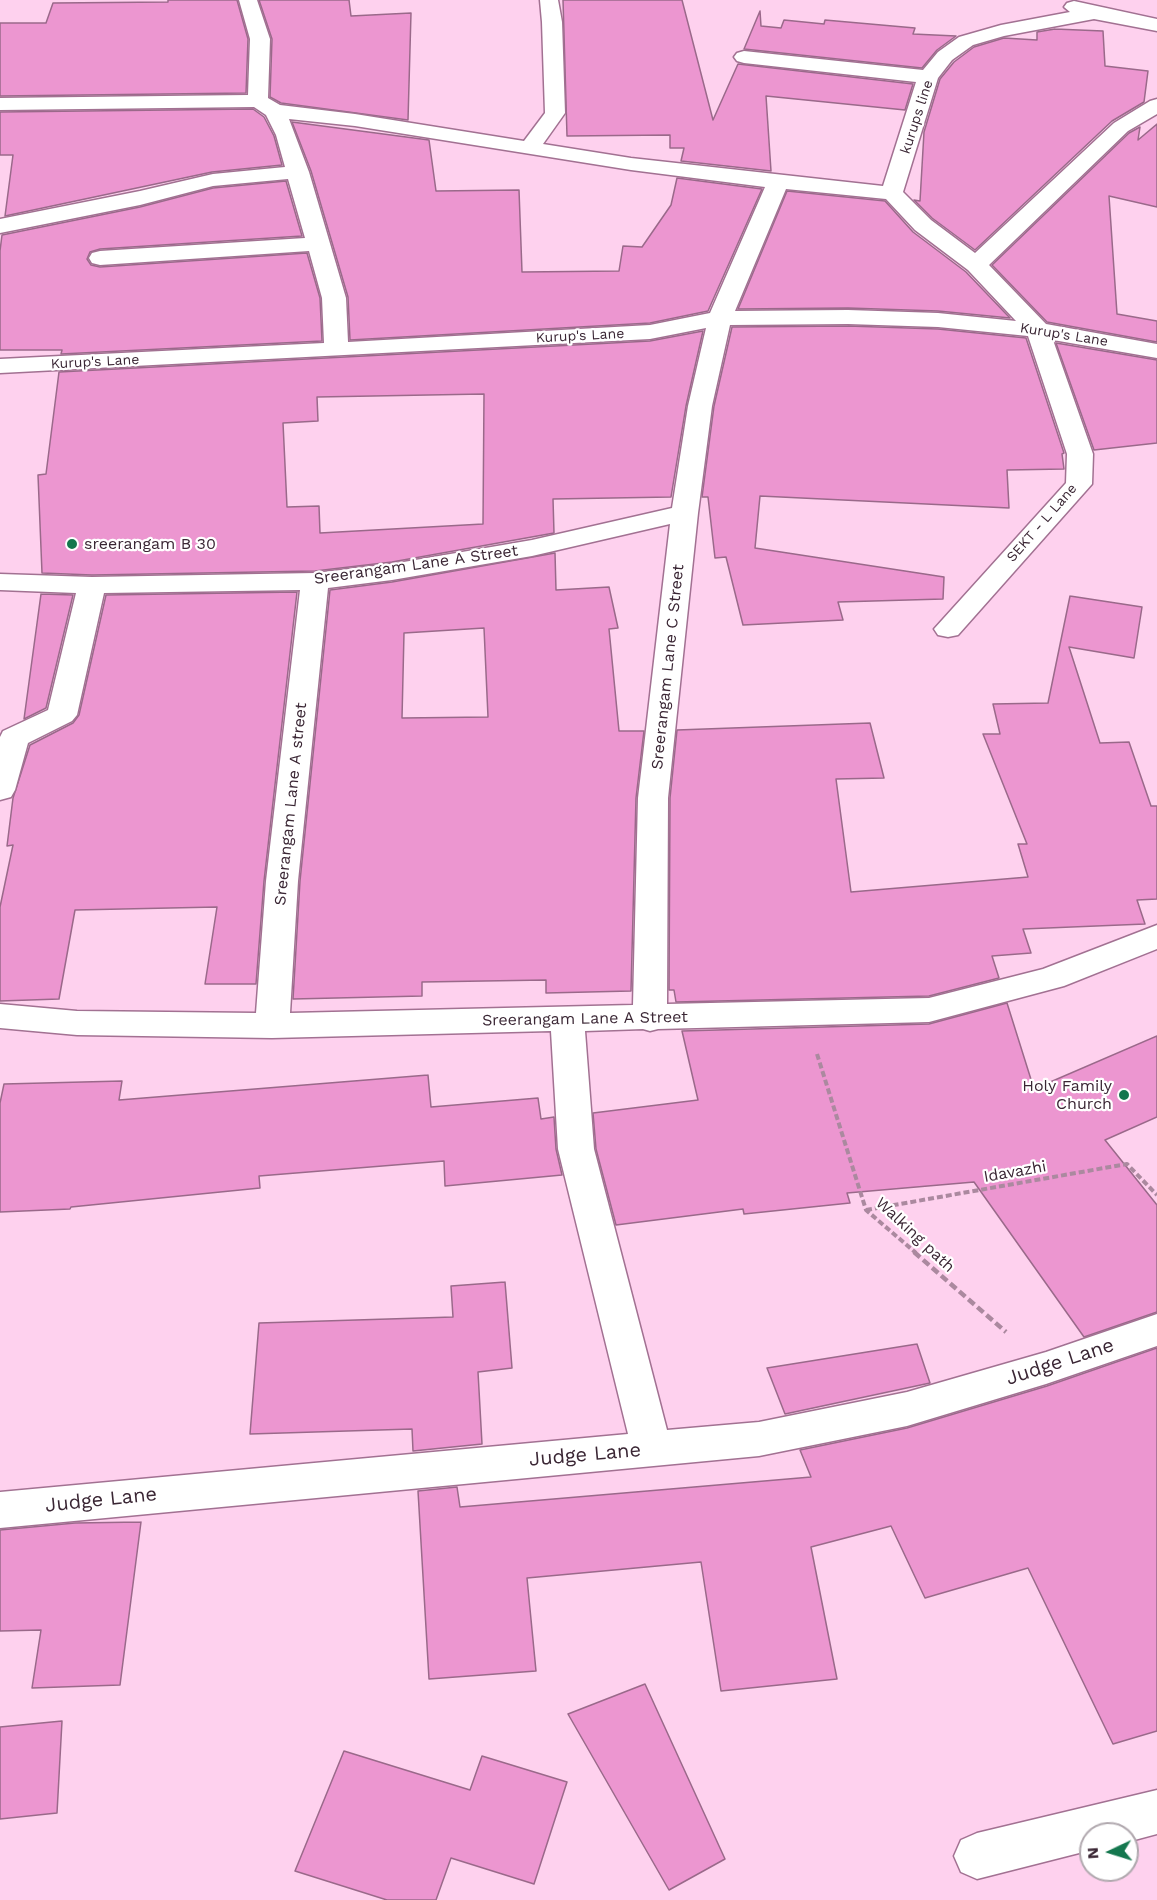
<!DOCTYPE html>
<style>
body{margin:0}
#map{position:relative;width:1157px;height:1900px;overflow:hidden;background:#fed1ee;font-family:"Work Sans",sans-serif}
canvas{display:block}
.north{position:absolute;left:1079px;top:1822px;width:60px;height:60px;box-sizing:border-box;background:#fff;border:2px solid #b0a8ae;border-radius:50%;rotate:266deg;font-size:16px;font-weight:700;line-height:24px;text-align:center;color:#3a2634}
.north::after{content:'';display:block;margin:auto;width:21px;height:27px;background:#14774e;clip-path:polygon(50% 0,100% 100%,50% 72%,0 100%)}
</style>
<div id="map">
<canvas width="1157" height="1900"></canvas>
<div class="north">N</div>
</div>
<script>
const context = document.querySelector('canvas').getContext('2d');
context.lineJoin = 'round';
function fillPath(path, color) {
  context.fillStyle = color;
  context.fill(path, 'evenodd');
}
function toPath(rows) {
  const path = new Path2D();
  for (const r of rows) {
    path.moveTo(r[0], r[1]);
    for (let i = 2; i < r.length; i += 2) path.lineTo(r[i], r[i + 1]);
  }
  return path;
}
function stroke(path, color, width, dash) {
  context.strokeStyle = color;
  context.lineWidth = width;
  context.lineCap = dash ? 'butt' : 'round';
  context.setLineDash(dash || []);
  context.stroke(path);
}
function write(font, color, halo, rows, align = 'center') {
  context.font = font + ' "Work Sans",sans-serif';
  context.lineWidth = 4.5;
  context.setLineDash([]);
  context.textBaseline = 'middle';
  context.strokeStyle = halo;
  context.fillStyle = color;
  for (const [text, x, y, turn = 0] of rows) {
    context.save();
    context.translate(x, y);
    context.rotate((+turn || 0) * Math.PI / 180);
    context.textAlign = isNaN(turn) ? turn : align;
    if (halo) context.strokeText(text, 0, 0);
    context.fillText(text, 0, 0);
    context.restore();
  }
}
const building = toPath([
 [168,0,237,0,248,39,246,93,0,96,0,23,46,23,53,3,168,2,168,0],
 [259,0,349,0,351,16,411,13,408,120,281,103,270,97,272,39,259,0],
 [563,0,682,0,713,120,738,64,913,84,905,110,766,96,771,171,681,161,684,148,670,148,670,135,567,136,563,0],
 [760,11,761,26,781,28,784,20,824,24,825,20,915,28,913,34,956,36,937,50,922,68,744,49,760,11],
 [1055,29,1103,31,1105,66,1148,71,1144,102,1112,121,975,250,932,218,914,200,920,201,924,132,940,79,954,62,974,47,1004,38,1037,40,1037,32,1055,29],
 [253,109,264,117,274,136,282,165,212,172,5,216,13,155,0,155,0,112,253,109],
 [292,122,429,140,436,191,519,190,522,272,619,271,623,246,642,247,671,205,677,178,762,189,708,311,650,323,350,340,348,297,311,171,292,122],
 [1157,124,1157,207,1109,196,1117,314,1157,321,1157,342,1047,322,992,265,1129,133,1140,127,1138,140,1157,124],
 [286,181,302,236,100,249,90,252,87,259,91,265,100,267,307,253,320,298,322,341,61,354,62,350,0,350,0,251,2,235,140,207,213,188,286,181],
 [787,191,885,201,913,232,966,272,1010,318,938,311,848,308,738,309,787,191],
 [848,326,938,329,1026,338,1064,453,1062,454,1064,469,1007,470,1009,508,760,496,755,548,944,577,943,599,838,602,843,620,743,625,726,557,715,558,708,497,702,497,714,406,732,327,848,326],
 [703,331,686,406,671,497,553,499,554,533,392,562,315,571,92,575,42,573,38,475,46,474,59,372,650,341,703,331],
 [484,394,483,524,320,533,319,506,287,507,283,423,318,421,317,397,484,394],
 [1056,343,1157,360,1157,443,1094,450,1056,343],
 [555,553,556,590,609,587,618,628,609,629,619,731,644,731,636,798,631,991,546,993,546,980,422,982,422,996,293,999,300,881,330,590,392,582,555,553],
 [484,628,488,717,402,718,404,633,484,628],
 [297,592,264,881,256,984,205,984,217,907,75,910,59,999,0,1001,0,907,13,845,7,846,13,798,30,745,73,723,79,715,106,595,297,592],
 [41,594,73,595,46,708,24,719,41,594],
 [1070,596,1142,607,1134,658,1069,647,1100,743,1129,742,1151,806,1157,806,1157,899,1137,900,1145,924,1023,929,1031,953,992,956,999,978,929,996,676,1002,674,990,669,990,670,798,677,730,870,723,884,778,836,779,851,892,1028,877,1018,844,1027,844,983,734,1000,734,993,704,1048,703,1070,596],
 [1007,1003,1034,1089,1157,1036,1157,1117,1105,1140,1157,1205,1157,1312,1084,1337,974,1182,847,1193,850,1203,744,1214,743,1209,616,1225,596,1149,593,1113,698,1100,682,1031,929,1024,1007,1003],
 [428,1075,431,1107,538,1098,541,1119,554,1117,556,1149,562,1175,445,1186,444,1161,259,1176,260,1188,71,1207,70,1209,0,1212,0,1103,4,1084,122,1081,119,1100,428,1075],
 [505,1282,512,1368,478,1372,482,1444,413,1451,412,1429,250,1434,259,1323,453,1317,451,1286,505,1282],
 [917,1344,930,1383,785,1414,767,1368,917,1344],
 [1157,1348,1157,1731,1113,1744,1028,1568,925,1598,891,1526,811,1547,837,1679,721,1691,701,1562,527,1578,536,1671,429,1679,418,1491,457,1487,460,1507,811,1477,800,1450,907,1428,1047,1386,1157,1348],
 [141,1522,120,1685,32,1688,41,1630,0,1631,0,1530,75,1523,141,1522],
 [645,1684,725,1859,669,1890,568,1714,645,1684],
 [62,1721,57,1813,0,1819,0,1727,62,1721],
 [344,1751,470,1790,482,1756,567,1782,534,1884,451,1858,436,1900,387,1900,295,1871,344,1751]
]);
fillPath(building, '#ec96d0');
stroke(building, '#9a698a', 1.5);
const minor = toPath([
 [239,0,257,0,270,39,268,98,280,105,355,114,524,141,545,113,542,22,540,0,558,0,562,22,565,113,543,144,631,158,883,186,916,82,744,63,737,61,734,57,737,53,744,51,923,70,938,52,959,37,1001,25,1070,12,1064,7,1067,3,1074,1,1157,19,1157,31,1094,19,1004,36,973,45,952,60,938,78,903,192,931,220,975,253,1114,123,1150,101,1157,99,1157,114,1128,131,989,265,1046,324,1157,344,1157,358,1053,340,1093,454,1092,484,958,635,948,637,938,635,934,629,1066,483,1067,454,1028,336,938,327,848,324,730,325,712,406,698,513,668,798,667,1004,929,998,1043,969,1157,925,1157,949,1064,986,929,1022,658,1029,650,1031,643,1029,585,1031,594,1149,667,1430,759,1422,907,1392,1046,1352,1157,1314,1157,1346,1046,1384,907,1426,759,1456,0,1528,0,1492,628,1434,558,1149,551,1031,272,1038,77,1035,0,1028,0,1004,77,1011,256,1013,266,881,300,590,104,593,77,715,72,721,28,743,15,790,11,797,0,800,0,737,3,731,48,710,76,593,0,590,0,574,92,577,315,573,392,564,532,540,672,508,688,406,706,328,650,339,0,373,0,359,324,343,322,298,309,251,100,265,92,263,89,258,92,253,100,251,305,238,288,179,213,186,140,205,0,233,0,219,140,191,213,174,285,167,276,135,266,115,254,107,0,110,0,98,248,95,250,39,239,0],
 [289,119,355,126,631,170,765,187,710,313,650,325,348,342,346,298,309,172,289,119],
 [786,189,886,199,915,230,968,270,1016,321,938,313,848,310,735,311,786,189],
 [670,524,638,798,633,1005,290,1013,298,881,328,588,392,580,532,556,670,524],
 [1157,1790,1157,1834,1127,1842,1127,1834,1091,1834,1091,1850,977,1879,961,1872,954,1856,961,1840,977,1833,1157,1790]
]);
stroke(minor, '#a27192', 3);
stroke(toPath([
 [817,1054,866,1210,916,1253],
 [866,1210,1127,1164,1157,1195]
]), '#ab899f', 4, [6, 3]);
stroke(toPath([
 [914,1252,1006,1332]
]), '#ab899f', 4.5, [8, 4]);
fillPath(minor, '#fff');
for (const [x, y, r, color] of [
 [72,544,6,"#14774e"],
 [1124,1095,6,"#14774e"]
]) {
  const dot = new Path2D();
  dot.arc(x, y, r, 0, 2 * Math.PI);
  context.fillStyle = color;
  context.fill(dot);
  stroke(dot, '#fff', 2);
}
write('14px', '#3a2634', '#fff', [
 ["kurups line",917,117,-72],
 ["Kurup's Lane",1064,335,9],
 ["Kurup's Lane",580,336,-3],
 ["Kurup's Lane",95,362,-3],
 ["SEKT - L Lane",1042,523,-49]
]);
write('16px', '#3a2634', '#fff', [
 ["sreerangam B 30",84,544],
 ["Holy Family",1112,1086,"right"],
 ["Church",1112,1104,"right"]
], 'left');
write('16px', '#3a2634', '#fff', [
 ["Sreerangam Lane A Street",416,565,-8],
 ["Sreerangam Lane C Street",668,667,-84],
 ["Sreerangam Lane A street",291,804,-84],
 ["Sreerangam Lane A Street",585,1019,-1],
 ["Idavazhi",1015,1172,-10],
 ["Walking path",915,1235,43]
]);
write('20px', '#3a2634', '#fff', [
 ["Judge Lane",1060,1362,-18],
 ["Judge Lane",585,1455,-5],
 ["Judge Lane",101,1500,-6]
]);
</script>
